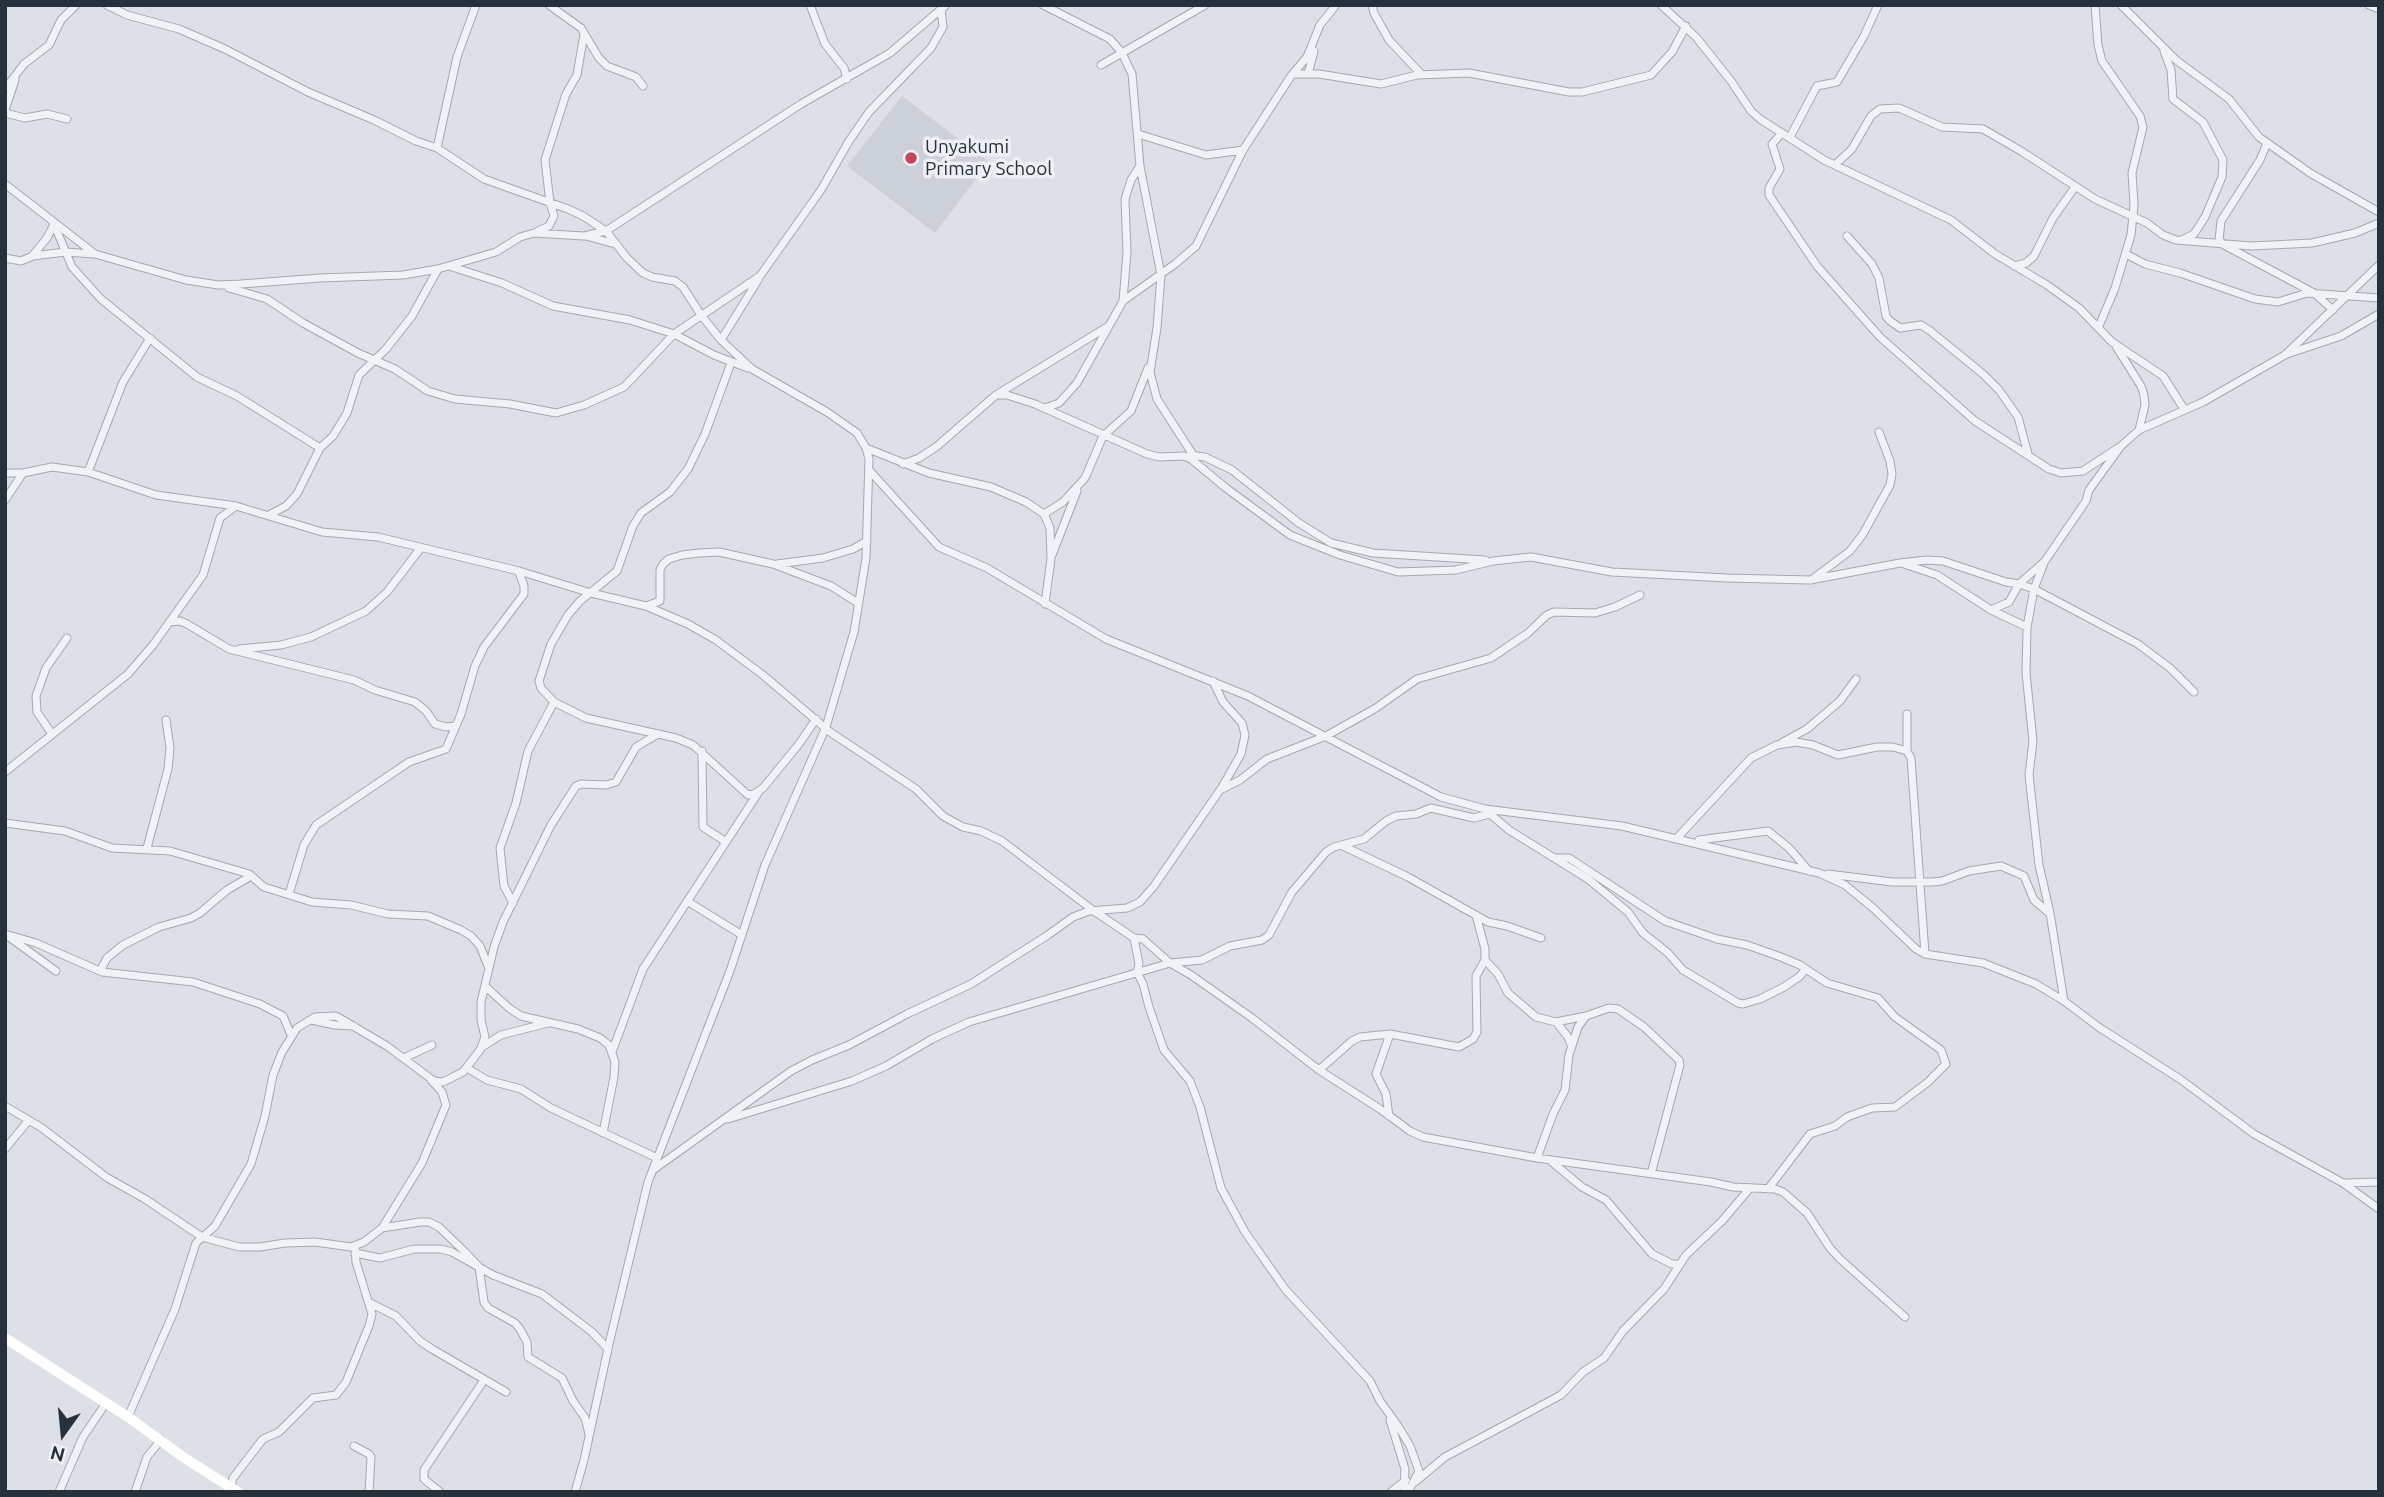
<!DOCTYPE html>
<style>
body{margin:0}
#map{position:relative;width:2384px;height:1497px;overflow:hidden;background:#dde1e7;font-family:Ubuntu,sans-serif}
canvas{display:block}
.frame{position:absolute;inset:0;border:7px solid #27303d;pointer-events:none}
.north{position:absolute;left:28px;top:1399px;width:70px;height:70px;-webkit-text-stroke:5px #edf0f5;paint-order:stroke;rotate:195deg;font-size:19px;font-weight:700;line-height:28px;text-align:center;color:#27303d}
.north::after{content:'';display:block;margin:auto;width:24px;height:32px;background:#27303d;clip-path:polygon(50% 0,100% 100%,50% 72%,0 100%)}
</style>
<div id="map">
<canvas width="2384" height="1497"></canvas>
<div class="frame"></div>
<div class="north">N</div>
</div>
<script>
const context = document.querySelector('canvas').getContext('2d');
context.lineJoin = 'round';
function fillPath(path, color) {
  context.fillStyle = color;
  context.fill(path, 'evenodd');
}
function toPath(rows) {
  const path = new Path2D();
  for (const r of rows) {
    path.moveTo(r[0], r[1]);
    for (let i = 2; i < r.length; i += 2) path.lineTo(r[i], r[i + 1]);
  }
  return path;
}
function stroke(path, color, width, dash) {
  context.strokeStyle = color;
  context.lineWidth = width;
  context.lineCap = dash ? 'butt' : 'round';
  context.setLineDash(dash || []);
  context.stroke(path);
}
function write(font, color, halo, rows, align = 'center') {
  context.font = font + ' Ubuntu,sans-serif';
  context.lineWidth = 7;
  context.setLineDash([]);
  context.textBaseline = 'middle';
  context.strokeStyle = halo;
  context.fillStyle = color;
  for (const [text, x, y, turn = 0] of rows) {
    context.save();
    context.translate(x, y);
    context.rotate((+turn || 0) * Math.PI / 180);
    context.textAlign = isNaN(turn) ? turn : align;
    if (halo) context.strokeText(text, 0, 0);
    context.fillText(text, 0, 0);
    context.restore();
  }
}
fillPath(toPath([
 [902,96,989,162,935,233,847,166]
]), '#ccd1d9');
const minor = toPath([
 [107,5,127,15,179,29,225,49,308,92,374,120,416,141,437,148,484,179,568,209,583,216,606,231,627,258,643,273,652,277,675,281,683,287,701,315,721,340,752,369,827,412,857,433,866,448,869,459,866,558,854,632,826,727,765,865,730,971,648,1182,609,1344,584,1460,575,1492],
 [549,5,581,28,599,58,607,66,636,77,643,86],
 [810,5,825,44,844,68,847,79],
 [1043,5,1110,39,1122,53,1132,74,1140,166,1161,275,1157,328,1150,372,1157,399,1193,455],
 [1372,5,1374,13,1389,40,1422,75],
 [1661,5,1696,37,1731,81,1751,111,1760,119,1824,160,1951,220,1995,254,2047,285,2079,308,2112,342,2163,376,2184,409],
 [2095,5,2098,45,2102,61,2140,116,2143,127,2132,173,2134,205,2131,235,2115,288,2099,326],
 [2121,5,2176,60,2229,99,2259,137,2310,173,2379,212],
 [2369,5,2379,9],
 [2164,51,2171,70,2173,99,2203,122,2223,160,2222,177,2205,217,2194,234,2182,240],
 [1101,65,1205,5],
 [1293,74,1319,74,1381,84,1417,75,1469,73,1569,92,1582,92,1651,75,1672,52,1686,26],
 [1308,74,1314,51],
 [5,89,24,64,49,45,61,20,76,5],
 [5,110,15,80],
 [5,113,25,118,47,114,67,119],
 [1782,133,1772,144,1780,169,1769,188,1769,195,1817,266,1880,337,1975,421,2049,469,2061,473,2083,471,2118,448],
 [1138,134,1206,155,1243,150],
 [1790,137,1817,86,1837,82,1864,36,1878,5],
 [2267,143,2260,160,2221,221,2219,240,2224,245,2314,293,2333,310],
 [437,148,457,57,476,5],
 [1835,165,1852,149,1871,116,1880,109,1899,108,1942,127,1983,129,2021,151,2095,199,2147,223,2163,235,2176,240,2251,246,2312,243,2355,233,2379,223],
 [5,184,95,254,186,280,218,285,241,284,320,278,403,275,438,269,496,252,520,237,534,233,584,236,606,231,801,104,890,53,946,5],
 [54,224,72,267,101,299,197,377,237,396,320,448],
 [538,231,549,226,554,216,550,203,545,160,566,94,577,75,584,34],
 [586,236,615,244],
 [1847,236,1872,264,1879,278,1886,316,1889,320,1900,328,1921,325,1929,330,1983,374,1999,390,2018,417,2028,454],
 [2126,254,2145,264,2180,273,2255,299,2278,302,2307,293,2379,298],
 [33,255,47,238,54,224,53,222],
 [5,258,21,261,33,256,65,252,94,254],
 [449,266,502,283,553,306,630,320,674,334,714,355,748,368],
 [2014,266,2026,263,2034,256,2053,218,2075,187],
 [229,288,267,299,303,323,358,353,395,369,428,391,455,399,510,404,556,413,584,405,624,387,674,334,760,276,821,190,849,141,869,112,931,48,943,27,941,9],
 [1123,301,1175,264,1196,246,1243,150,1291,76,1307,57,1320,25,1336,5],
 [721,340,758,280],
 [2117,348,2141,386,2144,395,2145,405,2139,430],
 [2287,354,2341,336,2379,314],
 [731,363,705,434,688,469,670,492,641,513,633,526,617,571,580,601,568,615,551,644,539,681,541,688,554,702,586,718,676,738,693,745,748,795,754,794,763,788,799,744,816,719],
 [996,395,1007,395,1035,404,1147,454,1159,457,1184,456,1191,459,1226,488,1290,535,1340,555,1398,572,1456,570,1493,561,1531,557,1612,572,1727,578,1810,580,1900,563,1927,560,1943,561,2006,582,2019,584,2045,561,2086,501,2089,490,2121,446,2139,430,2203,402,2285,355,2379,265],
 [1045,408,1059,403,1077,383,1123,301,1127,252,1125,199,1131,180,1140,166],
 [866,448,929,473,991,487,1026,502,1044,514,1050,528,1051,559,1045,604],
 [1190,455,1205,457,1232,470,1299,523,1331,543,1373,553,1485,560],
 [903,464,919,458,936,447,996,395,1107,327],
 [869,470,939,547,987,568,1106,639,1248,696,1441,797,1485,809,1622,826,1819,873,1845,885,1872,907,1916,949,1925,954,1983,963,2036,984,2064,1001,2100,1028,2180,1079,2254,1134,2343,1183,2379,1209],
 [88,472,123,382,150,338],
 [5,473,23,473],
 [5,500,23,473,52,467,88,472,156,495,236,506,322,532,378,537,519,571,591,593,646,606,660,601,660,570,663,564,669,559,682,555,699,553,719,552,773,564,831,586,858,603],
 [1044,514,1063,502,1085,478,1103,436,1131,411,1148,368],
 [269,515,286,506,297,494,320,448,333,436,347,413,359,375,386,349,412,316,438,269],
 [1052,555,1077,491],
 [2044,563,2034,589,2027,627,2026,673,2033,741,2029,775,2039,865,2050,913,2064,1001],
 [777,564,823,558,853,549,867,541],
 [1904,564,1937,575,1991,610,2027,627],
 [1811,580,1850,551,1863,534,1890,485,1892,474,1890,461,1879,432],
 [646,606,688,624,716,640,763,675,830,732,916,789,943,816,963,827,981,831,1002,841,1094,911,1134,938,1139,964,1137,972,1143,984,1149,1007,1164,1050,1190,1081,1200,1107,1221,1188,1245,1232,1285,1289,1370,1381,1380,1401,1398,1426,1410,1446,1419,1471,1408,1492],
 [1991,610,2009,602,2019,584,2034,589,2138,644,2170,668,2194,692],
 [170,622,180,621,187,624,229,649,354,680,375,690,415,702,426,711,435,724,446,727,455,726],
 [239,649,281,645,311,637,366,611,387,592,420,549],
 [1213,681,1223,702,1242,723,1245,735,1241,754,1221,789],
 [1907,714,1907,751,1911,758,1925,954],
 [52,734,37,712,36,696,46,668,67,638],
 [1783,742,1807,729,1840,701,1856,679],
 [702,751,703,827,726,842],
 [5,772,128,674,153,645,203,575,220,518,236,506],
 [1488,812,1509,830,1588,879,1628,912,1643,933,1668,953,1683,970,1738,1003,1743,1004,1760,999,1784,987,1799,977,1806,969],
 [5,823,65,831,112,848,170,851,239,871,249,874,264,887,312,902,351,905,388,914,428,916,461,930,471,936,480,946,488,966],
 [1677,838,1751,758,1777,745,1796,742,1813,745,1838,755,1877,747,1893,747,1907,751],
 [1699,840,1768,831,1789,848,1809,871],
 [1343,846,1408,877,1488,922,1507,926,1541,938],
 [147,848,168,769,170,748,166,720],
 [1555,858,1569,858,1665,921,1717,939,1747,945,1781,957,1800,965,1827,983,1878,998,1895,1017,1941,1050,1946,1064,1928,1082,1895,1107,1872,1108,1847,1117,1835,1126,1810,1134,1768,1189],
 [1828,874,1892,882,1932,882,1942,881,1969,871,2001,866,2024,876,2034,900,2049,913],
 [289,894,304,845,316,825,409,762,446,749,461,714,475,666,484,647,524,594,524,586,519,572],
 [687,901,742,935],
 [513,903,504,886,500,848,516,803,528,751,554,702],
 [5,934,36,943,102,972,193,982,260,1004,283,1016,291,1035],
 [9,937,56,971],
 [1134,938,1143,939,1170,963,1191,975,1252,1018,1319,1070,1380,1109,1410,1131,1423,1137,1537,1158,1711,1182,1733,1187,1775,1189,1783,1192,1807,1213,1830,1248,1840,1259,1905,1317],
 [1485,960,1498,974,1508,993,1536,1017,1556,1022,1586,1016],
 [100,971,107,958,123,945,159,927,191,918,200,913,227,890,251,876],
 [485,986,509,1008,521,1016,578,1029,600,1038,609,1045,615,1062,614,1077,603,1133],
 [311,1020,335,1025,354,1026],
 [1556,1022,1568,1037,1571,1045],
 [482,1047,501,1035,548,1023],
 [612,1052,643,969,758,793],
 [404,1058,432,1045],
 [467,1068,487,1080,521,1089,551,1108,657,1158],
 [1319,1070,1352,1041,1360,1037,1390,1034,1459,1047,1473,1039,1477,1032,1476,976,1485,960,1485,949,1476,915],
 [5,1106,42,1128,106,1177,145,1199,202,1237,239,1247,260,1247,285,1243,315,1242,351,1247,364,1242,382,1228,422,1163,446,1105,442,1092,431,1080],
 [1389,1116,1386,1094,1376,1074,1390,1034],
 [728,1119,852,1081,886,1066,932,1039,969,1022,1170,963,1202,960,1230,946,1262,940,1269,935,1292,892,1326,852,1334,847,1364,839,1386,821,1396,816,1416,814,1431,808,1474,818,1489,814],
 [5,1149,28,1121],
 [1537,1158,1553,1114,1565,1090,1569,1055,1578,1027,1586,1016,1609,1008,1618,1009,1644,1027,1679,1060,1680,1065,1651,1174],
 [1552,1162,1582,1187,1606,1200,1652,1254,1672,1264,1679,1264],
 [653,1170,791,1071,812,1060,849,1045,907,1014,971,984,1048,935,1073,917,1089,911,1127,908,1140,902,1154,886,1220,790,1240,780,1267,759,1326,736,1376,708,1417,679,1491,658,1528,633,1547,615,1554,612,1595,613,1615,607,1640,595],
 [2344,1183,2379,1182],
 [382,1228,420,1222,429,1222,439,1227,465,1252,479,1267,484,1302,488,1308,515,1323,520,1329,527,1342,528,1357,562,1378,573,1401,585,1418,589,1434],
 [355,1253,380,1258,414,1249,441,1249,452,1252,493,1275,542,1294,592,1332,608,1349],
 [370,1303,396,1316,420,1341,432,1349,506,1392],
 [128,1417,175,1309,196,1243,215,1226,251,1164,265,1116,273,1075,282,1052,297,1028,315,1017,336,1016,387,1046,434,1081,443,1082,463,1072,480,1050,485,1037,481,1020,481,1002,494,947,503,922,551,825,576,786,581,784,606,785,616,782,636,747,658,734],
 [1390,1420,1405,1469,1404,1492],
 [354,1446,369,1454,371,1457,369,1492],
 [1415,1482,1445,1457,1561,1395,1583,1372,1604,1358,1623,1331,1664,1289,1686,1255,1722,1221,1750,1188],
 [231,1487,233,1478,263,1439,279,1432,313,1398,336,1395,346,1382,369,1326,372,1314,356,1262,355,1246],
 [59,1492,83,1437,106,1403],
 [135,1492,147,1457,161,1440],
 [440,1492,424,1479,424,1470,484,1380],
 [1391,1492,1406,1480]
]);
stroke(minor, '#a3a8b1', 9);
stroke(minor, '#f0f2f5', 7);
stroke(toPath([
 [5,1338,128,1417,183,1457,238,1492]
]), '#fff', 10);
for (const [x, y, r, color] of [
 [911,158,7,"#cb435a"]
]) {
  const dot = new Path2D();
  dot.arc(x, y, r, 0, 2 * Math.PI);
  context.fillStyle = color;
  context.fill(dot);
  stroke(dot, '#edf0f5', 2.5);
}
write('19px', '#27303d', '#edf0f5', [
 ["Unyakumi",925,147],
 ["Primary School",925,169]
], 'left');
</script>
